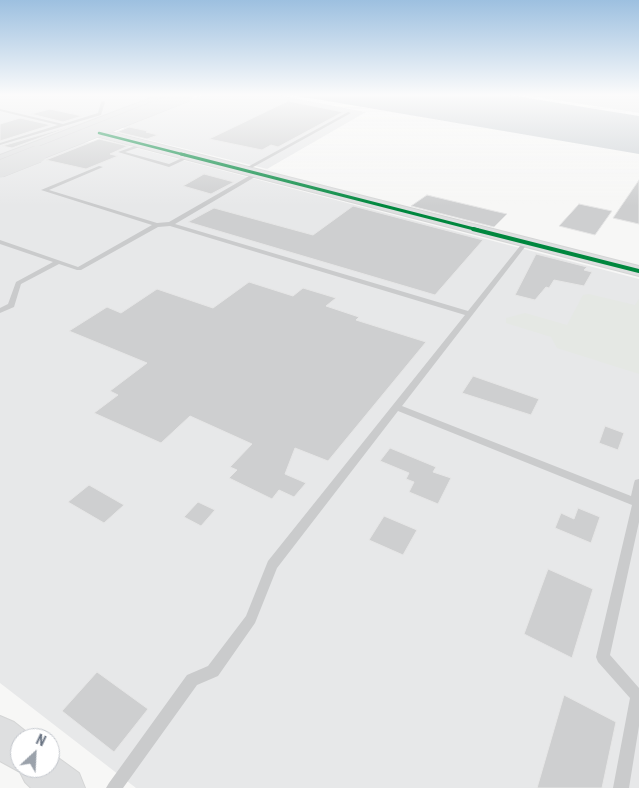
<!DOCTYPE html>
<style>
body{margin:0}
#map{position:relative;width:639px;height:788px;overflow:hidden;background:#f7f7f6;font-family:"Roboto Condensed",sans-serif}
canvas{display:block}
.north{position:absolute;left:10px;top:728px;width:50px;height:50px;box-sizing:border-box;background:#fff;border:1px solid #c3c7cd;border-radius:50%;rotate:25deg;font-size:14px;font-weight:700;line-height:20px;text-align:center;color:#6a7483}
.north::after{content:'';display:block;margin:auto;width:18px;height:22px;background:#9ba2ab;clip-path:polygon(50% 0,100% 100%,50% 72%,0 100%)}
</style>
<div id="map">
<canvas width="639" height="788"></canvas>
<div class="north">N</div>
</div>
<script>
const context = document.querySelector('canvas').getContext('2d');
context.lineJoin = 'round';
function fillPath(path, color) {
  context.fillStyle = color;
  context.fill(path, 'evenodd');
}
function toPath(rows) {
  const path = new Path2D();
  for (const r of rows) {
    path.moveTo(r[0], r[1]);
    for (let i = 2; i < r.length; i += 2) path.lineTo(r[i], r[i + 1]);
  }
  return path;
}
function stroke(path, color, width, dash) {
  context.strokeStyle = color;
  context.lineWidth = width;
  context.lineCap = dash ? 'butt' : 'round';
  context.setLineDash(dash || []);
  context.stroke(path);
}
fillPath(toPath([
 [0,95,158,95,0,157],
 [203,95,277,95,366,112,267,169,125,134,124,127],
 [524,95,639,95,639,113],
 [109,141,639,279,639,788,136,788,0,683,0,175,78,143]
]), '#e7e8e9');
fillPath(toPath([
 [589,294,635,305,639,299,639,374,557,348,551,337,506,323,506,318,525,313,567,325,583,295]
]), '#e5e8e4');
fillPath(toPath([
 [292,95,509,95,639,116,639,154]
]), '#ccd1d5');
const building = toPath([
 [288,101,343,112,278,147,271,145,262,150,209,139,288,101],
 [50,109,82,116,63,122,31,114,50,109],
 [20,118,51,125,0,141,0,124,20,118],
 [75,125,12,148,2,146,75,125],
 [129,127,148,131,146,132,158,135,147,139,117,132,129,127],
 [99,139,128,146,110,154,118,156,86,169,46,160,99,139],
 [204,174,234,182,211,194,183,186,204,174],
 [639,180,639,224,613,218,639,180],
 [427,195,494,211,507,214,494,227,411,206,427,195],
 [579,204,612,211,595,235,559,226,579,204],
 [353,206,483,240,435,295,188,222,214,208,313,235,353,206],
 [536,254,587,267,584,270,592,272,584,286,554,280,549,288,546,287,535,300,515,295,536,254],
 [249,282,293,296,303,288,336,298,326,306,359,317,356,320,426,342,328,461,295,448,285,474,306,483,294,497,279,490,272,499,229,478,237,470,230,467,252,444,190,416,161,443,94,413,118,395,110,391,147,363,69,331,107,307,121,313,157,289,213,308,249,282],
 [473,376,539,399,531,415,462,393,473,376],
 [605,426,624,433,618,450,599,443,605,426],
 [390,448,436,467,433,472,451,478,438,504,409,492,414,482,406,479,409,473,380,461,390,448],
 [89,485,124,505,104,523,68,502,89,485],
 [198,502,215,510,201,526,184,517,198,502],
 [578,508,600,517,591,543,555,528,561,513,574,519,578,508],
 [384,516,417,530,403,555,369,540,384,516],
 [548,569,593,589,572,658,524,634,548,569],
 [97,672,148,709,114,752,62,711,97,672],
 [564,695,616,722,602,788,537,788,564,695]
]);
fillPath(building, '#cecfd0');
stroke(building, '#e6e6e6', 1);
const secondary = toPath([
 [99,129,639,266,639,276,95,136,95,130,99,129],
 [0,716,14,722,34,738,20,738,20,768,50,768,50,752,79,773,85,788,31,788,25,782,20,772,0,761,0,716]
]);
const primary = toPath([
 [159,95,171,97,0,164,0,155,159,95]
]);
stroke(secondary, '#d4d5d5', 2);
stroke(primary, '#d4d5d6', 2);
fillPath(toPath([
 [103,101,105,102,101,115,0,145,0,143,58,125,0,111,0,109,63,124,98,113,101,102,103,101],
 [348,112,351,113,246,171,242,170,348,112],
 [143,143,145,143,145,145,125,152,169,164,189,155,193,156,169,167,118,152,143,143],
 [99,166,103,167,49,190,157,223,169,222,256,172,260,172,260,174,175,224,468,311,524,241,528,241,528,243,402,406,631,496,634,483,635,480,639,479,639,522,610,655,639,688,639,726,629,788,613,788,630,698,598,662,596,657,632,505,398,411,277,568,255,623,218,676,197,685,123,788,106,788,109,783,187,675,208,666,246,616,268,561,465,315,170,226,158,227,81,270,77,270,59,264,21,284,14,307,0,313,0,308,8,304,16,282,53,262,0,244,0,240,78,267,152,225,41,190,99,166]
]), '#cacbcc');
fillPath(secondary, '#dedfe0');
fillPath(primary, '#dedfe0');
const highwayBridgeFar1 = toPath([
 [35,155,187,95]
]);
const highwayBridge = toPath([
 [0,169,38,154]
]);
stroke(highwayBridgeFar1, '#d3d3d4', 14, []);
stroke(highwayBridge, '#d3d3d4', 18, []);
stroke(highwayBridgeFar1, '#dedfe0', 13);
stroke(highwayBridge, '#dedfe0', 17);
stroke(toPath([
 [99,133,185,155]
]), '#00873e', 2.5);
stroke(toPath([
 [181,154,478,230]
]), '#00873e', 3);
stroke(toPath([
 [473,229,639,271]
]), '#00873e', 4);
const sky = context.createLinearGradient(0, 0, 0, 206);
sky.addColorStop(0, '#9dc0e0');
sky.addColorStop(0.46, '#fbfbfb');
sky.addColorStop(1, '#fbfbfb00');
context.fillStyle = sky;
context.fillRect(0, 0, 639, 206);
</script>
